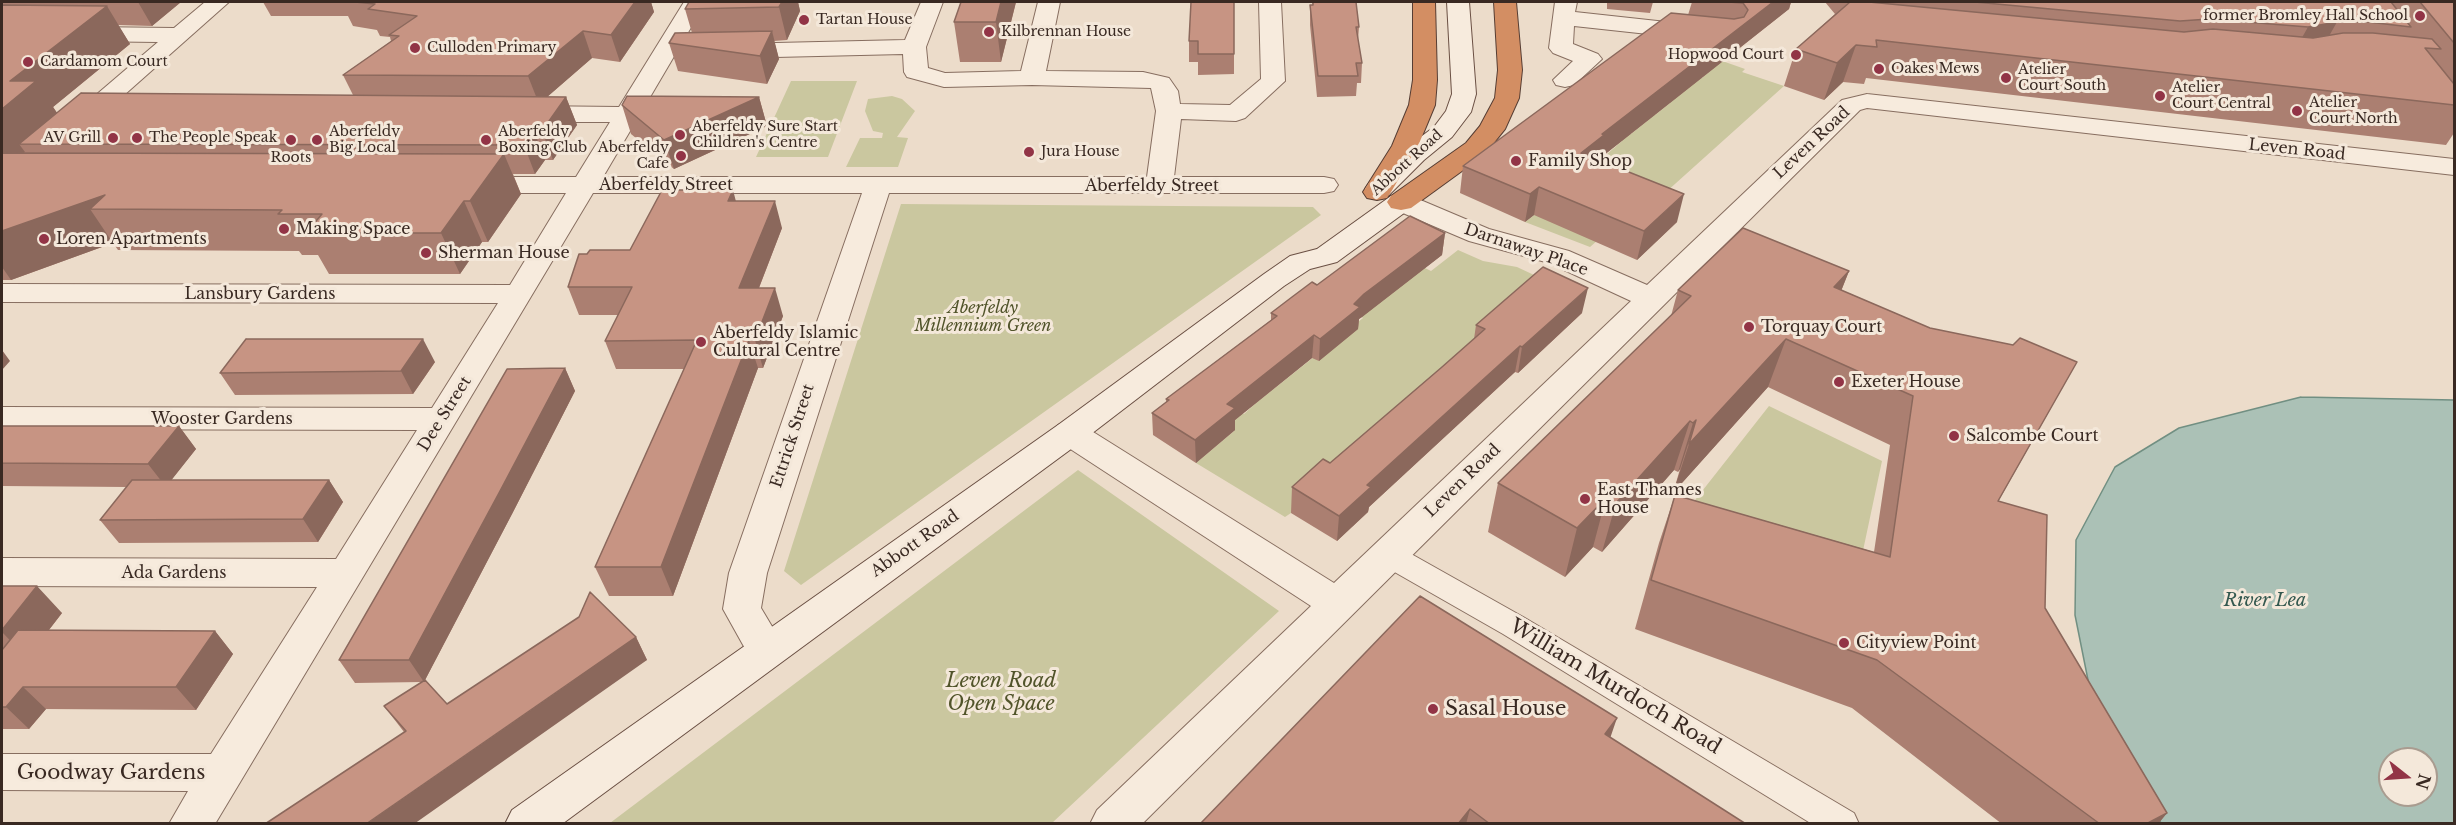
<!DOCTYPE html>
<style>
body{margin:0}
#map{position:relative;width:2456px;height:825px;overflow:hidden;background:#ecdcca;font-family:"Libre Baskerville",serif}
canvas{display:block}
.frame{position:absolute;inset:0;border:3px solid #392922;pointer-events:none}
.north{position:absolute;left:2378px;top:747px;width:60px;height:60px;box-sizing:border-box;background:#f4e8da;border:2px solid #a99c90;border-radius:50%;rotate:107deg;font-size:16px;font-weight:700;line-height:24px;text-align:center;color:#392922}
.north::after{content:'';display:block;margin:auto;width:21px;height:27px;background:#923446;clip-path:polygon(50% 0,100% 100%,50% 72%,0 100%)}
</style>
<div id="map">
<canvas width="2456" height="825"></canvas>
<div class="frame"></div>
<div class="north">N</div>
</div>
<script>
const context = document.querySelector('canvas').getContext('2d');
context.lineJoin = 'round';
function fillPath(path, color) {
  context.fillStyle = color;
  context.fill(path, 'evenodd');
}
function toPath(rows) {
  const path = new Path2D();
  for (const r of rows) {
    path.moveTo(r[0], r[1]);
    for (let i = 2; i < r.length; i += 2) path.lineTo(r[i], r[i + 1]);
  }
  return path;
}
function stroke(path, color, width, dash) {
  context.strokeStyle = color;
  context.lineWidth = width;
  context.lineCap = dash ? 'butt' : 'round';
  context.setLineDash(dash || []);
  context.stroke(path);
}
function write(font, color, halo, rows, align = 'center') {
  context.font = font + ' "Libre Baskerville",serif';
  context.lineWidth = 6;
  context.setLineDash([]);
  context.textBaseline = 'middle';
  context.strokeStyle = halo;
  context.fillStyle = color;
  for (const [text, x, y, turn = 0] of rows) {
    context.save();
    context.translate(x, y);
    context.rotate((+turn || 0) * Math.PI / 180);
    context.textAlign = isNaN(turn) ? turn : align;
    if (halo) context.strokeText(text, 0, 0);
    context.fillText(text, 0, 0);
    context.restore();
  }
}
fillPath(toPath([
 [1694,51,1745,69,1742,72,1784,86,1626,228,1616,224,1590,247,1525,222,1533,216,1576,143,1606,155,1622,141,1593,130,1601,123,1631,134,1647,121,1619,110,1626,104,1655,115,1670,103,1672,67,1702,78,1716,65],
 [791,81,857,81,828,157,756,157],
 [892,96,902,99,915,111,897,137,908,138,898,167,846,167,860,138,882,138,883,133,873,131,865,111,868,99],
 [901,204,1313,207,1321,215,801,585,784,571],
 [1458,250,1483,261,1517,267,1549,282,1291,513,1285,517,1196,463,1234,431,1223,424,1239,411,1244,414,1256,403,1363,318,1359,315,1421,266,1431,271],
 [1769,406,1882,461,1854,593,1666,537],
 [1078,470,1279,611,1052,823,610,823]
]), '#cac79f');
const water = toPath([
 [2301,397,2454,400,2454,823,2161,823,2095,715,2075,615,2076,540,2115,467,2179,428,2301,397],
 [2390,759,2426,759,2426,795,2390,795,2390,759]
]);
fillPath(water, '#abc1b6');
stroke(water, '#718f82', 1.5);
const lane = toPath([
 [1387,543,1397,546,1525,618,1854,813,1859,824,1812,824,1503,634,1377,562,1373,554,1377,546,1387,543]
]);
const street = toPath([
 [205,2,229,2,87,128,78,131,69,128,65,123,69,118,158,42,2,40,2,26,174,28,205,2],
 [684,2,706,2,603,177,1147,177,1156,111,1151,88,1032,85,944,87,907,77,904,72,903,54,733,58,725,56,721,51,725,46,733,44,905,40,921,2,943,2,926,47,928,68,945,73,1021,71,1038,2,1060,2,1046,71,1143,72,1169,78,1178,91,1180,104,1230,105,1261,79,1259,2,1281,2,1285,81,1245,118,1236,121,1181,119,1174,177,1324,177,1334,179,1338,185,1334,191,1324,193,889,193,767,573,761,608,786,650,780,661,766,666,752,661,723,609,729,573,862,193,593,193,215,824,169,824,188,791,2,790,2,754,211,754,317,587,2,586,2,558,336,559,417,430,2,429,2,407,432,408,498,303,2,302,2,284,510,285,566,193,474,193,464,191,460,185,464,179,474,177,576,177,610,122,529,122,520,119,516,114,520,109,529,106,619,107,684,2],
 [1555,2,1577,2,1575,12,1694,25,1702,27,1706,32,1702,37,1694,39,1574,26,1573,44,1598,54,1602,59,1574,85,1565,87,1556,85,1553,80,1573,61,1553,53,1549,48,1555,2],
 [1867,94,2454,159,2454,175,1867,108,1860,110,1142,824,1090,824,1097,810,1311,606,1058,441,1053,433,1058,425,1070,421,1082,425,1334,583,1631,301,1549,263,1469,241,1391,208,1387,202,1391,196,1401,194,1411,196,1489,229,1569,251,1647,285,1842,100,1867,94]
]);
const secondary = toPath([
 [1447,2,1469,2,1476,94,1471,112,1452,137,1424,160,1389,195,1379,197,1369,195,1365,189,1369,183,1406,148,1434,127,1446,111,1452,94,1447,2],
 [1401,194,1411,196,1415,202,1411,208,1337,262,1310,269,1284,286,1082,441,562,824,505,824,512,810,1058,425,1264,274,1290,256,1317,249,1391,196,1401,194]
]);
const highway = toPath([
 [1413,2,1435,2,1437,80,1435,105,1418,146,1391,192,1387,198,1377,200,1367,198,1363,192,1392,146,1409,105,1413,80,1413,2],
 [1494,2,1516,2,1522,70,1519,98,1505,129,1484,155,1411,208,1401,210,1391,208,1387,202,1391,196,1466,143,1480,126,1495,98,1498,70,1494,2]
]);
stroke(lane, '#876e60', 2);
stroke(street, '#876e60', 2);
stroke(secondary, '#6a4f43', 2);
stroke(highway, '#563d33', 2);
fillPath(lane, '#f7ebdd');
fillPath(street, '#f7ebdd');
fillPath(secondary, '#f7ebdd');
fillPath(highway, '#d38e63');
fillPath(toPath([
 [2,2,181,2,152,26,118,25,130,44,53,107,57,113,353,95,343,75,391,41,390,37,380,36,377,30,353,26,348,16,271,16,263,2,651,2,654,12,620,62,592,58,547,97,566,97,577,125,553,160,545,160,535,174,513,174,521,194,488,242,482,242,460,274,329,274,318,255,302,255,299,251,118,250,113,243,11,280,2,280],
 [689,2,798,2,800,11,787,40,774,41,779,59,767,84,678,71,669,43,692,33,685,9],
 [961,2,1016,2,1001,62,960,62,954,22],
 [1234,2,1234,74,1198,75,1198,62,1189,62,1189,41],
 [1312,2,1356,2,1359,27,1358,40,1362,63,1361,83,1357,83,1356,96,1317,97,1310,25,1310,5,1313,5],
 [1607,2,1653,2,1650,13,1607,9],
 [1692,2,1791,2,1789,9,1599,159,1677,222,1637,260,1534,215,1525,222,1460,193,1463,166,1688,15],
 [1825,2,2454,2,2454,133,2446,145,1866,78,1864,84,1843,82,1824,100,1784,86,1796,49,1835,14],
 [759,97,767,126,674,169,631,134,622,105],
 [736,201,782,228,759,288,783,316,763,368,758,368,673,596,609,596,595,567,684,369,616,369,605,341,618,315,579,315,568,287,587,254,630,250],
 [1445,233,1442,255,1362,317,1359,319,1358,329,1319,361,1312,358,1235,420,1235,430,1196,463,1153,435,1152,413,1166,402,1166,399,1271,320,1271,313,1317,285],
 [1849,271,1841,291,1930,328,2077,362,1998,502,2045,608,2167,813,2158,824,2002,824,1852,708,1635,629,1659,543,1675,495,1874,552,1890,445,1768,387,1673,493,1680,469,1678,472,1674,470,1602,552,1593,547,1565,577,1488,532,1498,483,1671,316,1678,290],
 [1582,313,1518,373,1515,372,1369,507,1368,512,1337,541,1291,513,1292,487,1330,463,1442,367,1474,339,1476,325],
 [435,362,413,394,235,395,220,373],
 [565,368,575,391,512,514,425,680,447,704,636,637,647,660,404,732,384,706,422,682,355,683,339,660],
 [2,426,179,426,196,449,171,480,329,480,343,502,318,542,119,543,100,520,127,487,2,486],
 [2,586,62,613,49,630,215,631,233,654,196,710,46,709,29,729,2,729],
 [1610,738,1746,824,1200,824]
]), '#ab7f71');
fillPath(toPath([
 [138,2,181,2,152,26],
 [635,2,651,2,654,12,620,62,611,35],
 [782,2,798,2,800,11,787,40,779,7],
 [1001,2,1016,2,1001,62,996,22],
 [1773,2,1791,2,1789,9,1599,159,1598,162,1581,153,1602,134],
 [107,6,130,44,53,107,62,120,19,144,25,152,2,171,2,109,10,81],
 [2337,22,2320,52,2291,57,2308,27],
 [583,31,592,58,539,104,528,76],
 [772,31,779,59,767,84,760,56],
 [1856,45,1843,82,1824,100,1837,63],
 [566,97,577,125,553,160,542,131],
 [759,97,767,126,674,169,664,140],
 [534,131,545,160,535,174,524,145],
 [504,154,521,194,488,242,470,201],
 [1539,187,1534,215,1525,222,1530,194],
 [733,190,740,217,728,201],
 [1684,194,1677,222,1637,260,1644,231],
 [105,195,90,209,113,243,11,280,2,267,2,231],
 [464,201,482,242,460,274,441,233],
 [775,201,782,228,748,316,739,288],
 [1445,233,1442,255,1362,317,1359,319,1358,329,1319,361,1320,339,1354,304,1364,294],
 [1849,271,1830,319,1834,287],
 [775,288,783,316,763,368,755,340],
 [1588,288,1582,313,1518,373,1522,347],
 [1314,335,1312,358,1235,420,1235,430,1196,463,1195,440,1227,404],
 [423,339,435,362,413,394,401,371],
 [1786,339,1768,387,1673,493,1689,444],
 [749,340,758,368,673,596,661,567],
 [1520,346,1515,372,1369,507,1368,512,1337,541,1339,516,1367,485],
 [2,350,10,361,2,370],
 [565,368,575,391,512,514,424,682,409,660],
 [1696,420,1680,469,1678,472,1693,423],
 [1690,421,1674,470,1602,552,1616,503],
 [179,426,196,449,166,487,148,464],
 [329,480,343,502,318,542,303,519],
 [1606,498,1593,547,1565,577,1577,528],
 [37,586,62,613,27,658,2,632,2,630],
 [215,631,233,654,196,710,176,687],
 [636,637,647,660,414,824,366,824],
 [23,687,46,709,29,729,6,707],
 [1617,718,1602,762,1605,734],
 [1470,809,1466,824,1458,824],
 [2167,813,2158,824,2146,824]
]), '#8b685c');
const building = toPath([
 [355,2,635,2,611,35,583,31,528,76,343,75,399,36,389,35,417,16,368,9,375,4,355,2],
 [689,2,782,2,779,7,685,9,689,2],
 [961,2,1001,2,996,22,954,22,961,2],
 [1191,2,1234,2,1234,54,1198,54,1198,41,1189,41,1191,2],
 [1313,2,1356,2,1359,27,1356,27,1362,63,1356,63,1358,76,1318,76,1310,5,1313,5,1313,2],
 [1728,2,1773,2,1602,134,1604,135,1581,153,1684,194,1644,231,1539,187,1530,194,1463,166,1671,13,1734,19,1744,17,1748,10,1743,3,1728,2],
 [1850,2,1869,2,2184,32,2213,29,2313,38,2343,33,2373,33,2432,39,2441,49,2425,48,2454,84,2454,105,1876,40,1877,47,1856,45,1837,63,1796,49,1850,2],
 [1975,2,2391,2,2411,27,2368,22,2337,22,2308,27,2209,19,2180,21,1975,2],
 [2420,2,2454,2,2454,43,2420,2],
 [2,5,107,6,10,81,36,81,2,109,2,5],
 [772,31,760,56,669,43,675,33,772,31],
 [81,93,566,97,542,131,534,131,524,145,19,144,81,93],
 [627,96,759,97,664,140,622,105,627,96],
 [2,153,504,154,470,201,464,201,441,233,306,233,322,214,278,214,282,210,90,209,105,195,2,231,2,153],
 [662,190,733,190,728,201,775,201,739,288,775,288,755,340,749,340,661,567,595,567,697,340,605,341,632,287,568,287,579,254,587,254,590,250,630,250,662,190],
 [1410,216,1445,233,1364,294,1354,304,1360,307,1320,339,1314,335,1227,404,1235,408,1195,440,1152,413,1169,400,1166,399,1277,316,1271,313,1292,297,1312,282,1317,285,1410,216],
 [1743,228,1849,271,1834,287,1930,328,2013,345,2020,338,2077,362,1998,501,2047,515,2045,608,2167,813,2146,824,2100,824,1877,660,1651,580,1675,495,1890,557,1913,396,1786,339,1689,444,1696,420,1693,423,1690,421,1616,503,1606,498,1577,528,1498,483,1691,296,1678,290,1743,228],
 [1543,267,1588,288,1522,347,1520,346,1367,485,1371,487,1339,516,1292,487,1323,459,1330,463,1442,367,1485,329,1476,325,1543,267],
 [246,339,423,339,401,371,220,373,246,339],
 [565,368,500,491,409,660,339,660,507,369,565,368],
 [2,426,179,426,148,464,2,463,2,426],
 [132,480,329,480,303,519,100,520,132,480],
 [2,586,37,586,2,630,2,586],
 [590,592,636,637,366,824,265,824,406,731,384,706,425,680,447,704,579,617,590,592],
 [1420,596,1617,718,1605,734,1746,824,1490,824,1470,809,1458,824,1200,824,1420,596],
 [18,630,215,631,176,687,23,687,6,707,2,707,2,650,18,630]
]);
fillPath(building, '#c79483');
stroke(building, '#8b685c', 1.5);
for (const [x, y, r, color] of [
 [2420,16,6,"#923446"],
 [804,20,6,"#923446"],
 [989,32,6,"#923446"],
 [415,48,6,"#923446"],
 [1796,55,6,"#923446"],
 [28,62,6,"#923446"],
 [1879,69,6,"#923446"],
 [2006,78,6,"#923446"],
 [2160,96,6,"#923446"],
 [2297,111,6,"#923446"],
 [680,135,6,"#923446"],
 [113,138,6,"#923446"],
 [137,138,6,"#923446"],
 [291,140,6,"#923446"],
 [317,140,6,"#923446"],
 [486,140,6,"#923446"],
 [1029,152,6,"#923446"],
 [681,156,6,"#923446"],
 [1516,161,6,"#923446"],
 [284,229,6,"#923446"],
 [44,239,6,"#923446"],
 [426,253,6,"#923446"],
 [1749,327,6,"#923446"],
 [701,342,6,"#923446"],
 [1839,382,6,"#923446"],
 [1954,436,6,"#923446"],
 [1585,499,6,"#923446"],
 [1844,643,6,"#923446"],
 [1433,709,6,"#923446"]
]) {
  const dot = new Path2D();
  dot.arc(x, y, r, 0, 2 * Math.PI);
  context.fillStyle = color;
  context.fill(dot);
  stroke(dot, '#f4e8da', 2);
}
write('14px', '#392922', '#f4e8da', [
 ["former Bromley Hall School",2408,16,"right"],
 ["Tartan House",816,20],
 ["Kilbrennan House",1001,32],
 ["Culloden Primary",427,48],
 ["Hopwood Court",1784,55,"right"],
 ["Cardamom Court",40,62],
 ["Oakes Mews",1891,69],
 ["Atelier",2018,70],
 ["Court South",2018,86],
 ["Atelier",2172,88],
 ["Court Central",2172,104],
 ["Atelier",2309,103],
 ["Court North",2309,119],
 ["Aberfeldy Sure Start",692,127],
 ["Children's Centre",692,143],
 ["Aberfeldy",329,132],
 ["Big Local",329,148],
 ["Aberfeldy",498,132],
 ["Boxing Club",498,148],
 ["AV Grill",101,138,"right"],
 ["The People Speak",149,138],
 ["Aberfeldy",669,148,"right"],
 ["Cafe",669,164,"right"],
 ["Jura House",1041,152],
 ["Roots",291,158,"center"]
], 'left');
write('14px', '#392922', '#f4e8da', [
 ["Abbott Road",1407,163,-42]
]);
write('16px', '#392922', '#f4e8da', [
 ["Leven Road",1812,143,-43],
 ["Leven Road",2297,150,6],
 ["Aberfeldy Street",666,185],
 ["Aberfeldy Street",1152,186],
 ["Darnaway Place",1526,250,19],
 ["Lansbury Gardens",260,294],
 ["Dee Street",445,414,-58],
 ["Wooster Gardens",222,419],
 ["Ettrick Street",793,436,-72],
 ["Leven Road",1463,481,-44],
 ["Abbott Road",915,544,-35],
 ["Ada Gardens",174,573]
]);
write('16px', '#392922', '#f4e8da', [
 ["Family Shop",1528,161],
 ["Making Space",296,229],
 ["Loren Apartments",56,239],
 ["Sherman House",438,253],
 ["Torquay Court",1761,327],
 ["Aberfeldy Islamic",713,333],
 ["Cultural Centre",713,351],
 ["Exeter House",1851,382],
 ["Salcombe Court",1966,436],
 ["East Thames",1597,490],
 ["House",1597,508],
 ["Cityview Point",1856,643]
], 'left');
write('italic 16px', '#51542a', '#f4e8da', [
 ["Aberfeldy",983,308],
 ["Millennium Green",983,326]
]);
write('italic 18px', '#33584f', '#f4e8da', [
 ["River Lea",2265,601]
]);
write('italic 20px', '#51542a', '#f4e8da', [
 ["Leven Road",1001,681],
 ["Open Space",1001,704]
]);
write('20px', '#392922', '#f4e8da', [
 ["William Murdoch Road",1615,687,31],
 ["Goodway Gardens",111,773]
]);
write('20px', '#392922', '#f4e8da', [
 ["Sasal House",1445,709]
], 'left');
</script>
